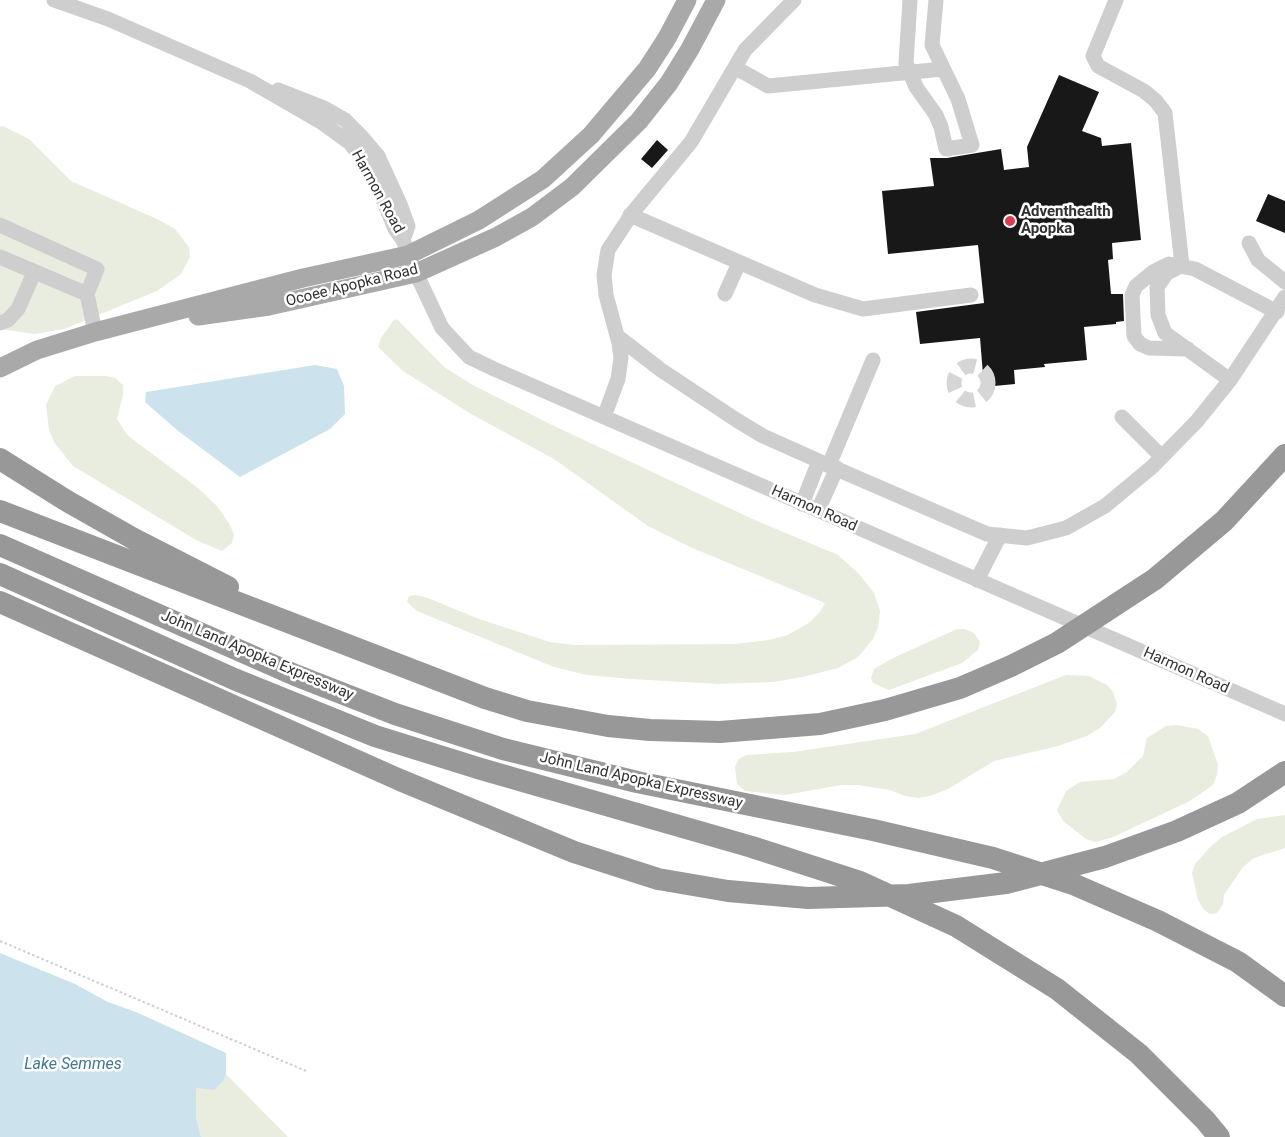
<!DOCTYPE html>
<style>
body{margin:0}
canvas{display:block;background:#fff}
</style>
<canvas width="1285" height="1137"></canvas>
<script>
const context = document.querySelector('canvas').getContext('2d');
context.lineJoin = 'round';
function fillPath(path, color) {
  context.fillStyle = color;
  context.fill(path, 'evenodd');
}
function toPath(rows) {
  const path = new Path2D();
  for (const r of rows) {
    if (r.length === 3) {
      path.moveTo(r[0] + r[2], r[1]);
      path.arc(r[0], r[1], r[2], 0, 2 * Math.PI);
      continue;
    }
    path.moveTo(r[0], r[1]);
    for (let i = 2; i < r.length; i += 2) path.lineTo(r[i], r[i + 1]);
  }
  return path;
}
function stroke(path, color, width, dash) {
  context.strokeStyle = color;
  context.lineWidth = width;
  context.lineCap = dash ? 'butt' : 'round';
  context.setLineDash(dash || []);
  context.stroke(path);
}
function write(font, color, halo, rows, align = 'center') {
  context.font = font + ' Roboto,sans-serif';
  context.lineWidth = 5;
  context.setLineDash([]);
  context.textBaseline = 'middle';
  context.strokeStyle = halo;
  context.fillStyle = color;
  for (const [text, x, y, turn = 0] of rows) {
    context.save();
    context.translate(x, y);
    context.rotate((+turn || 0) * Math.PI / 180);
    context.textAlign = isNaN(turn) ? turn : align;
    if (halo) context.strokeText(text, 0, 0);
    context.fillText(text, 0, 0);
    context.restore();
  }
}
fillPath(toPath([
 [3,126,29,139,71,181,157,219,175,229,189,247,190,257,181,274,157,291,64,329,35,334,0,329,0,127],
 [397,319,444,367,473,385,552,425,757,521,838,555,860,575,874,593,880,611,878,627,873,639,858,657,838,668,803,677,773,682,718,684,632,679,587,675,554,667,417,611,407,602,409,596,416,595,428,598,479,619,550,642,574,645,735,644,769,640,788,635,810,622,820,612,825,603,690,547,648,526,554,459,471,414,403,371,378,347,381,338,393,321],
 [75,376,106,376,115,378,123,385,123,395,117,419,127,435,198,488,217,506,230,525,234,535,232,543,222,551,196,540,73,466,54,442,49,430,46,405,55,386],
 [957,629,964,629,974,633,980,642,978,650,962,663,889,690,873,683,871,678,874,669,891,659],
 [1066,675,1089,676,1107,685,1113,692,1117,704,1115,712,1100,728,1087,736,1058,746,994,761,948,789,930,796,919,798,905,796,890,790,858,785,841,785,785,795,745,791,737,784,735,767,739,759,746,755,793,752,915,734],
 [1177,725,1198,729,1208,736,1218,765,1217,775,1213,785,1190,801,1111,838,1095,842,1086,839,1063,821,1057,810,1066,791,1080,782,1114,779,1127,772,1143,756,1147,738,1166,726],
 [1285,815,1285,848,1254,858,1243,867,1224,895,1223,904,1217,913,1210,914,1204,910,1198,900,1192,873,1195,864,1210,847,1222,837,1257,819],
 [226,1074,288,1137,201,1137,196,1117,196,1088,224,1080]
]), '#e8eddf');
fillPath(toPath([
 [315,365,337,369,344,386,345,414,330,429,240,477,177,430,145,402,146,392],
 [0,953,75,984,108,1002,136,1012,226,1053,226,1074,224,1080,214,1090,196,1088,196,1117,201,1137,0,1137]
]), '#cce2ec');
fillPath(toPath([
 [1059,75,1099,92,1082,131,1101,138,1102,146,1131,143,1141,240,1112,243,1113,259,1108,260,1111,294,1123,294,1124,321,1116,322,1116,324,1084,327,1087,360,1044,364,1045,367,1014,370,1015,384,984,387,980,338,920,344,916,312,984,303,978,245,888,254,882,191,934,186,930,158,947,158,1001,149,1004,170,1029,167,1027,147],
 [657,140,668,150,652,168,641,159],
 [1268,194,1285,201,1285,233,1256,221]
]), '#181818');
stroke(toPath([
 [971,383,17]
]), '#d6d6d6', 15, [15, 8]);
stroke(toPath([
 [0,941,306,1071]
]), '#cecece', 2, [2.5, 2.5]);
stroke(toPath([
 [54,0,108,19,250,81,321,122,350,143,363,160,375,180,395,229,403,240,416,273,442,328,469,357,494,369,1285,714],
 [910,0,906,63,916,87,936,115,941,127,946,149,972,145,958,99,932,45,936,0],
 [1116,0,1093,56,1098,66,1144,91,1156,101,1165,113,1182,265],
 [736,68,768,86,943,69],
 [278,90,324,108,345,120,362,137,378,156,400,204,408,226,403,240],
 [630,215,815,295,863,309,971,295],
 [0,225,97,269,87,294,95,332],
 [1249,243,1258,260,1285,282],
 [0,257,87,294],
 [1177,268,1167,273,1157,287,1158,315,1165,333,1230,380],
 [725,294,739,263],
 [0,323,8,320,18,309,34,273],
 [617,336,661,370,738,421,763,436,819,461,802,504],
 [1188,349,1149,348,1140,344,1134,336,1132,295,1136,286,1153,272,1169,264,1195,269,1277,312],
 [604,417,618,379,621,358,619,343,606,295,604,275,608,250,633,212,691,142,745,50,794,0],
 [1122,417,1162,457],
 [816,460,987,534,1027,538,1066,528,1105,506,1152,467,1197,421,1230,380,1285,297],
 [829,465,873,360],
 [818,510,837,468],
 [977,580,1000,535]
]), '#cecece', 15);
stroke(toPath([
 [198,316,269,306,416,273,496,237,532,217,572,187,639,121,669,83,690,49,716,0],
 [0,368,37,350,95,332,303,278,408,255,479,220,543,179,591,135,647,69,667,38,687,0]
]), '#a9a9a9', 19);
stroke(toPath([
 [0,459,67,501,134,539,228,587],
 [0,511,485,698,527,711,608,726,650,730,720,732,820,724,885,710,960,688,1011,666,1057,643,1155,579,1224,521,1285,455],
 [0,545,295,675,395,714,503,749,637,782,873,830,993,858,1073,884,1158,921,1238,962,1285,996],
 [0,574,234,679,375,736,481,769,752,847,860,882,956,926,1057,989,1139,1054,1205,1120,1219,1137],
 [0,602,400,780,574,852,658,879,728,891,808,898,909,895,1006,883,1105,857,1177,831,1238,803,1285,772]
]), '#989898', 22);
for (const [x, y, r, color] of [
 [1010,221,6,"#e03a53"]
]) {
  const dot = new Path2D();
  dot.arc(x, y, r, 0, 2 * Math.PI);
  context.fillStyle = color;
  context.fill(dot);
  stroke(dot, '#fff', 2);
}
write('15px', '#313131', '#fff', [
 ["Harmon Road",377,192,61],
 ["Ocoee Apopka Road",352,286,-14],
 ["Harmon Road",814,509,24],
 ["John Land Apopka Expressway",257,656,23],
 ["Harmon Road",1186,671,24],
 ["John Land Apopka Expressway",641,781,13]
]);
write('bold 15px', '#313131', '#fff', [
 ["Adventhealth",1021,212],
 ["Apopka",1021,229]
], 'left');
write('italic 16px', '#407891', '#fff', [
 ["Lake Semmes",73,1065]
]);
</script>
